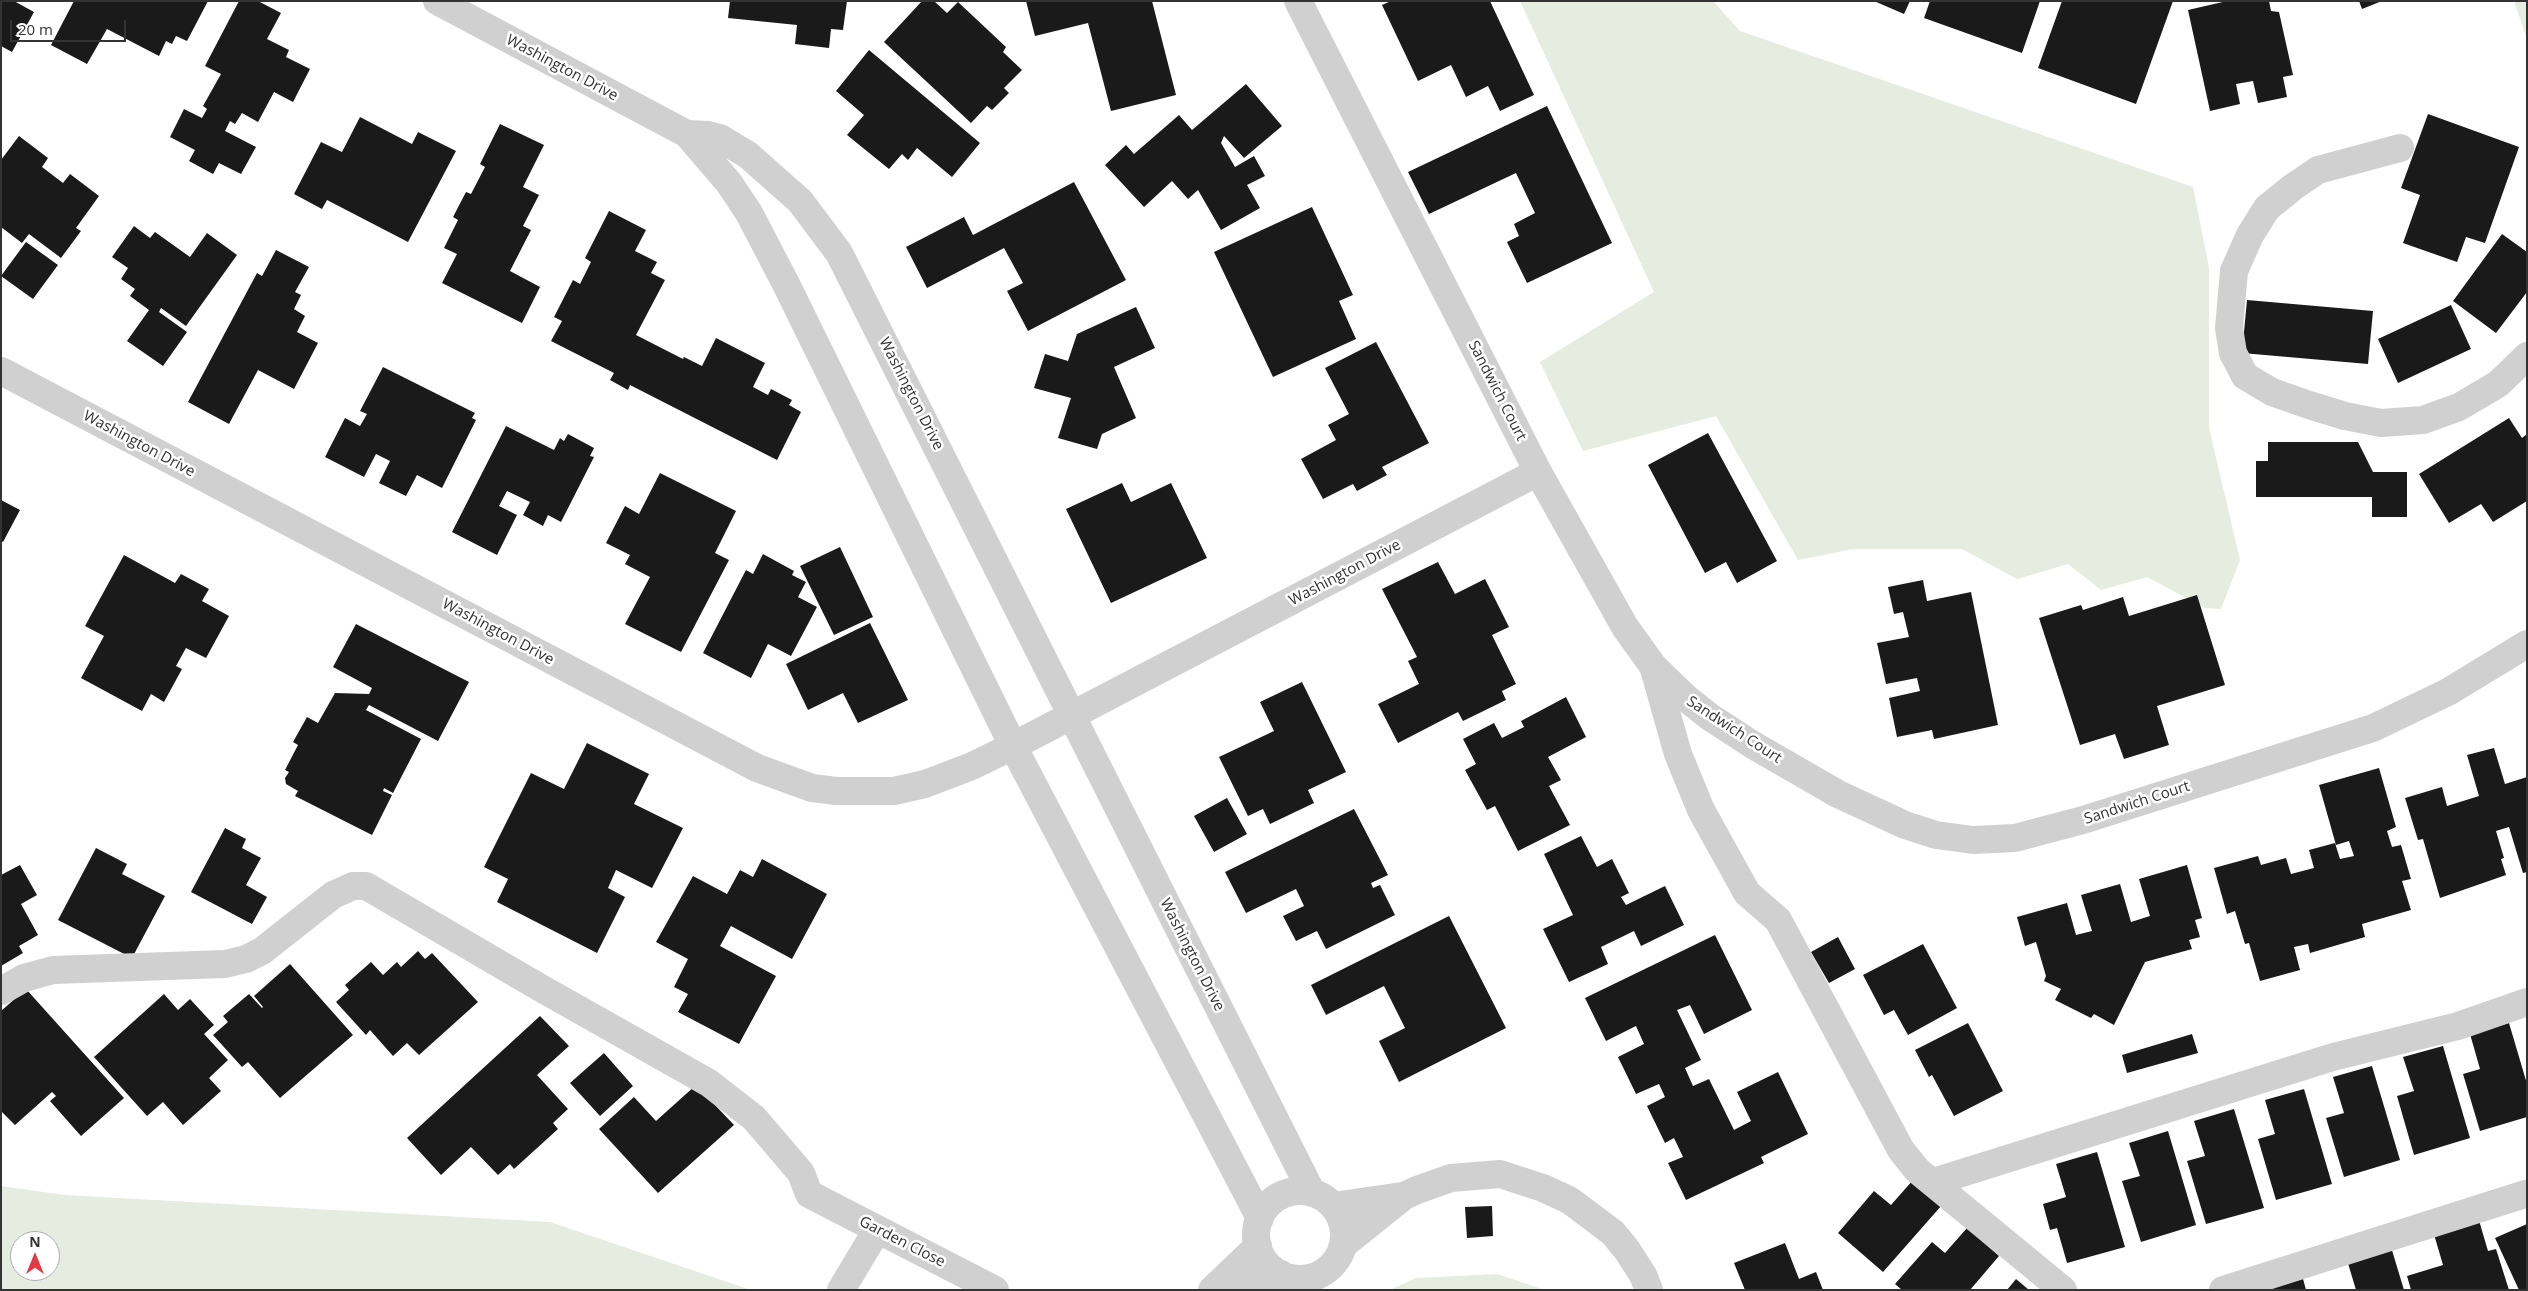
<!DOCTYPE html>
<style>
body{margin:0}
#map{position:relative;width:2528px;height:1291px;overflow:hidden;background:#fff;font-family:"Open Sans",sans-serif}
canvas{display:block}
.frame{position:absolute;inset:0;border:2px solid #333;pointer-events:none}
.north{position:absolute;left:10px;top:1231px;width:50px;height:50px;box-sizing:border-box;background:#fff;border:1px solid #adadad;border-radius:50%;rotate:0deg;font-size:14px;font-weight:700;line-height:20px;text-align:center;color:#333}
.north::after{content:'';display:block;margin:auto;width:18px;height:22px;background:#e63946;clip-path:polygon(50% 0,100% 100%,50% 72%,0 100%)}
.scale{position:absolute;left:10px;top:20px;width:116px;height:22px;box-sizing:border-box;border:2px solid #333;border-top:0;padding-left:6px;font-size:15px;line-height:18px;white-space:nowrap;color:#333;-webkit-text-stroke:4px #fff;paint-order:stroke}
</style>
<div id="map">
<canvas width="2528" height="1291"></canvas>
<div class="frame"></div>
<div class="north">N</div>
<div class="scale">20 m</div>
</div>
<script>
const context = document.querySelector('canvas').getContext('2d');
context.lineJoin = 'round';
function fillPath(path, color) {
  context.fillStyle = color;
  context.fill(path, 'evenodd');
}
function toPath(rows) {
  const path = new Path2D();
  for (const r of rows) {
    if (r.length === 3) {
      path.moveTo(r[0] + r[2], r[1]);
      path.arc(r[0], r[1], r[2], 0, 2 * Math.PI);
      continue;
    }
    path.moveTo(r[0], r[1]);
    for (let i = 2; i < r.length; i += 2) path.lineTo(r[i], r[i + 1]);
  }
  return path;
}
function stroke(path, color, width, dash) {
  context.strokeStyle = color;
  context.lineWidth = width;
  context.lineCap = dash ? 'butt' : 'round';
  context.setLineDash(dash || []);
  context.stroke(path);
}
function write(font, color, halo, rows, align = 'center') {
  context.font = font + ' "Open Sans",sans-serif';
  context.lineWidth = 5;
  context.setLineDash([]);
  context.textBaseline = 'middle';
  context.strokeStyle = halo;
  context.fillStyle = color;
  for (const [text, x, y, turn = 0] of rows) {
    context.save();
    context.translate(x, y);
    context.rotate((+turn || 0) * Math.PI / 180);
    context.textAlign = isNaN(turn) ? turn : align;
    if (halo) context.strokeText(text, 0, 0);
    context.fillText(text, 0, 0);
    context.restore();
  }
}
fillPath(toPath([
 [1520,1,1713,1,1740,31,2193,187,2209,268,2209,428,2240,560,2221,609,2205,608,2147,577,2101,590,2068,564,2017,579,1962,549,1853,549,1798,560,1716,416,1583,451,1540,362,1654,292],
 [2514,1,2527,1,2527,39],
 [1,1186,65,1195,550,1222,751,1290,1,1290],
 [20,1241,50,1241,50,1271,20,1271],
 [1497,1274,1545,1290,1390,1290,1416,1278]
]), '#e6ecdf');
fillPath(toPath([
 [1,1,14,1,34,12,12,52,1,46],
 [74,1,208,1,187,41,176,36,172,44,166,41,159,56,107,29,87,64,51,45],
 [239,1,258,1,281,13,267,39,289,50,286,57,310,69,293,102,274,92,258,122,242,113,235,124,230,121,225,131,256,147,241,174,219,163,213,174,189,161,195,150,170,137,184,109,202,118,207,109,203,106,221,74,205,66],
 [730,1,847,1,843,30,831,29,829,48,795,44,797,25,728,18],
 [922,1,934,1,947,13,958,2,1006,47,1003,52,1022,70,1004,88,1009,93,992,110,987,106,971,123,884,42],
 [1026,1,1152,1,1176,95,1111,111,1088,23,1035,36],
 [1391,1,1490,1,1534,95,1500,111,1488,86,1466,97,1451,65,1418,81,1382,5],
 [1874,1,1910,1,1904,14],
 [1930,1,2040,1,2022,53,1924,18],
 [2062,1,2173,1,2136,104,2038,68],
 [2227,1,2269,1,2271,11,2279,12,2293,75,2283,77,2287,97,2258,103,2253,81,2236,84,2240,104,2210,111,2188,10],
 [2359,1,2382,1,2362,9],
 [869,50,980,143,952,177,917,148,908,160,902,154,889,169,847,135,864,115,836,91],
 [1246,84,1282,126,1244,158,1224,136,1221,143,1235,167,1254,156,1265,176,1247,185,1260,208,1221,230,1198,190,1188,199,1172,181,1144,207,1105,165,1126,145,1134,154,1179,115,1192,130],
 [1547,106,1612,243,1527,283,1507,242,1519,236,1514,224,1535,213,1516,173,1429,214,1408,172],
 [2428,114,2519,147,2485,243,2466,237,2457,262,2403,243,2420,195,2401,188],
 [360,117,412,144,418,132,456,151,408,242,327,200,322,209,294,194,321,142,342,152],
 [500,124,544,145,523,187,539,195,523,226,531,230,510,271,540,287,522,323,442,283,457,254,444,248,458,220,453,217,466,192,471,194,485,167,480,164],
 [19,136,48,158,42,167,63,183,70,174,99,196,76,228,81,231,61,258,29,234,22,243,1,227,1,160],
 [1074,182,1126,280,1028,331,1007,291,1023,283,1004,248,927,288,906,247,964,217,973,235],
 [1312,207,1353,295,1339,301,1356,339,1273,377,1214,252],
 [609,211,646,230,635,251,657,262,651,273,665,280,636,335,683,359,684,357,702,366,716,338,765,363,753,387,768,395,771,389,792,400,789,405,801,412,777,460,630,385,628,390,610,380,614,373,551,341,562,321,554,317,573,280,580,284,591,262,585,258],
 [134,226,150,238,155,232,190,257,207,233,237,255,186,326,161,308,159,312,187,332,163,366,127,341,149,310,130,296,135,289,121,279,128,268,112,257],
 [2502,234,2527,252,2527,292,2496,333,2453,301],
 [26,242,58,265,33,299,1,276],
 [276,250,309,267,295,292,301,295,294,309,305,316,297,332,318,343,294,389,258,370,229,424,188,402,257,273,262,276],
 [2247,300,2373,311,2368,364,2242,353],
 [2451,305,2471,349,2398,383,2378,339],
 [1136,307,1155,348,1114,367,1136,418,1102,434,1097,449,1058,438,1071,398,1034,388,1045,354,1068,361,1077,334],
 [1376,342,1429,443,1382,467,1387,475,1357,491,1353,484,1323,499,1301,459,1336,440,1328,425,1349,414,1325,368],
 [383,367,475,413,472,418,476,420,442,488,417,475,406,496,379,483,390,461,376,454,364,477,325,457,345,418,360,426,367,414,360,411],
 [2509,418,2522,438,2527,434,2527,501,2493,522,2481,504,2449,523,2419,474],
 [506,426,554,450,560,438,564,441,568,434,594,448,590,456,594,457,561,522,548,515,543,526,523,515,530,502,507,491,499,506,517,515,497,555,452,532],
 [1708,433,1777,561,1737,583,1726,562,1705,573,1648,465],
 [2268,442,2358,442,2373,472,2407,472,2407,517,2372,517,2372,497,2256,497,2256,461,2268,461],
 [660,473,736,511,715,553,729,560,681,652,625,624,650,577,625,564,630,555,606,543,625,506,639,514],
 [1122,483,1131,502,1171,483,1207,558,1111,603,1066,509],
 [1,500,20,510,3,542,1,541],
 [840,547,873,617,834,635,800,566],
 [763,554,794,571,792,575,806,582,798,597,817,607,791,656,768,644,751,678,703,653,746,570,753,574],
 [124,555,175,583,181,574,209,589,202,601,229,616,206,658,186,648,176,666,182,669,164,702,151,694,142,711,81,678,104,636,85,626],
 [1438,562,1455,594,1485,579,1509,627,1492,635,1516,684,1502,691,1506,700,1463,721,1458,712,1398,743,1378,704,1419,684,1408,661,1417,657,1382,589],
 [1923,580,1927,601,1971,592,1998,725,1934,739,1932,730,1897,737,1889,698,1920,691,1917,678,1886,684,1877,643,1909,637,1903,612,1894,614,1888,587],
 [2197,595,2225,685,2157,706,2169,745,2124,759,2115,734,2080,745,2039,618,2081,605,2083,610,2123,597,2129,616],
 [870,623,908,700,858,723,843,693,808,710,786,664],
 [356,624,469,682,438,741,369,705,366,710,421,739,393,793,384,788,383,791,392,795,372,835,295,796,298,791,286,784,285,778,289,772,285,770,298,745,293,742,307,717,318,723,335,693,369,694,372,688,333,667],
 [1302,682,1346,772,1308,790,1314,803,1270,824,1263,809,1248,816,1219,757,1274,731,1260,702],
 [1566,697,1586,737,1548,757,1561,780,1549,786,1570,825,1518,851,1495,806,1487,810,1465,770,1476,764,1463,739,1494,723,1502,738,1524,727,1521,721],
 [587,743,649,774,634,804,683,828,652,888,616,870,608,888,625,897,597,953,497,902,508,879,484,867,531,773,564,789],
 [2494,748,2505,784,2527,777,2527,872,2523,873,2509,827,2496,831,2504,858,2501,859,2506,875,2440,898,2423,839,2418,840,2405,798,2442,787,2447,806,2479,796,2467,755],
 [2379,768,2396,827,2387,831,2392,847,2401,845,2411,879,2402,881,2411,910,2362,924,2365,937,2310,953,2308,944,2294,947,2300,970,2260,981,2249,943,2245,944,2235,911,2227,914,2214,868,2258,856,2261,865,2286,858,2291,874,2314,868,2309,850,2335,843,2340,859,2354,856,2349,841,2336,845,2319,785],
 [1227,798,1247,834,1214,852,1194,816],
 [1354,809,1388,875,1371,883,1373,888,1380,885,1395,915,1326,949,1317,931,1296,941,1283,916,1304,906,1296,889,1246,913,1225,872],
 [225,828,246,839,242,848,261,858,246,885,267,897,252,924,191,892],
 [1581,836,1597,867,1612,859,1629,893,1621,897,1626,905,1665,886,1684,925,1641,946,1634,931,1601,947,1608,964,1569,982,1543,929,1573,915,1544,854],
 [96,848,127,864,122,874,165,896,132,958,58,920],
 [762,859,827,894,792,959,731,926,720,946,776,976,739,1044,678,1012,688,994,674,987,688,959,656,942,693,876,727,894,740,870,753,877],
 [20,865,37,895,21,904,38,935,19,946,23,953,1,966,1,875],
 [2187,865,2202,918,2195,920,2200,937,2189,940,2192,949,2145,962,2114,1025,2094,1014,2091,1018,2055,1000,2061,989,2044,981,2046,976,2036,942,2025,946,2017,917,2067,903,2076,935,2092,931,2081,895,2120,884,2131,922,2150,916,2139,879],
 [1449,916,1506,1028,1399,1082,1379,1041,1405,1028,1384,986,1326,1015,1311,985],
 [1715,935,1752,1010,1704,1034,1690,1005,1677,1010,1701,1060,1685,1068,1693,1086,1709,1079,1734,1130,1751,1121,1737,1092,1778,1072,1808,1134,1761,1157,1764,1163,1686,1200,1668,1163,1683,1157,1674,1138,1665,1143,1647,1106,1665,1097,1659,1084,1636,1094,1618,1057,1644,1044,1636,1026,1606,1041,1585,998],
 [1838,937,1855,969,1829,983,1811,952],
 [1923,944,1957,1008,1908,1035,1894,1010,1884,1015,1863,975],
 [418,951,425,959,432,953,478,1002,419,1055,407,1043,393,1056,370,1030,366,1035,336,1002,349,990,345,985,371,962,383,975,397,962,401,967],
 [290,964,353,1035,280,1098,248,1062,242,1067,213,1035,228,1022,223,1016,249,994,262,1008,263,1007,254,996],
 [26,989,124,1098,81,1136,50,1101,56,1096,52,1092,15,1125,1,1111,1,1011],
 [164,994,178,1010,190,999,214,1025,204,1034,228,1060,209,1078,221,1091,183,1125,163,1102,147,1116,94,1057],
 [540,1016,569,1046,537,1075,568,1109,553,1123,558,1129,514,1169,510,1164,498,1175,471,1147,441,1175,407,1138],
 [1968,1023,2003,1091,1954,1116,1932,1075,1929,1077,1915,1050],
 [2509,1023,2527,1084,2527,1117,2480,1131,2463,1074,2480,1069,2470,1034],
 [2192,1034,2198,1053,2127,1073,2122,1055],
 [2443,1046,2470,1138,2414,1155,2397,1096,2414,1091,2403,1057],
 [604,1053,633,1086,600,1116,570,1083],
 [2372,1066,2400,1160,2344,1177,2326,1118,2344,1113,2333,1077],
 [696,1085,734,1125,658,1193,599,1129,634,1097,656,1121],
 [2304,1089,2332,1184,2276,1200,2258,1139,2275,1134,2265,1100],
 [2234,1109,2264,1208,2206,1224,2187,1161,2205,1156,2194,1121],
 [2168,1131,2196,1225,2141,1242,2122,1181,2140,1176,2129,1143],
 [2097,1152,2125,1247,2067,1263,2057,1228,2050,1230,2043,1204,2066,1197,2056,1164],
 [1913,1180,1942,1205,1883,1272,1838,1233,1874,1191,1891,1205],
 [1492,1206,1493,1236,1467,1238,1465,1207],
 [2478,1217,2488,1251,2496,1249,2509,1290,2411,1290,2407,1276,2443,1265,2433,1231],
 [2527,1224,2527,1290,2519,1290,2495,1238],
 [1967,1228,1999,1256,1970,1290,1902,1290,1895,1284,1932,1242,1945,1253],
 [1785,1243,1799,1279,1816,1272,1823,1290,1745,1290,1734,1263],
 [2391,1247,2404,1290,2356,1290,2347,1260],
 [2302,1275,2306,1290,2252,1290],
 [2016,1279,2029,1290,2007,1290]
]), '#1a1a1a');
stroke(toPath([
 [437,1,687,134,729,183,749,213,786,284,1013,746,1260,1218],
 [1298,1,1538,472,1625,627,1653,666,1686,698,1710,717,1753,745,1838,794,1905,825,1936,835,1973,840,2015,838,2083,820,2373,728,2448,692,2527,644],
 [687,134,708,135,720,138,748,155,800,201,839,253,1312,1193],
 [2400,148,2318,170,2293,187,2267,208,2250,235,2234,271,2229,328,2233,353,2245,376,2272,392,2309,405,2345,416,2381,423,2423,420,2459,407,2498,384,2527,356],
 [1,371,757,768,812,788,836,791,894,791,925,784,972,766,1013,746,1538,472],
 [1654,669,1678,754,1701,810,1747,893,1778,920,1901,1150,1917,1170,2063,1290],
 [1,991,24,978,53,970,225,964,246,959,262,951,333,895,353,886,366,886,539,987,709,1083,754,1118,801,1173,809,1194,995,1290],
 [1933,1182,2333,1057,2458,1026,2527,1002],
 [1300,1235,44],
 [1333,1206,1402,1196],
 [1343,1245,1404,1196,1417,1190,1451,1178,1500,1174,1543,1188,1569,1200,1592,1217,1613,1233,1627,1250,1643,1275,1649,1290],
 [841,1290,877,1230],
 [1212,1290,1258,1246],
 [1227,1290,1281,1274],
 [2223,1290,2525,1194]
]), '#d0d0d0', 28);
write('15px', '#333', '#fff', [
 ["Washington Drive",562,68,28],
 ["Sandwich Court",1497,391,63],
 ["Washington Drive",911,394,63],
 ["Washington Drive",139,444,28],
 ["Washington Drive",1345,573,-28],
 ["Washington Drive",498,632,28],
 ["Sandwich Court",1734,730,33],
 ["Sandwich Court",2137,803,-18],
 ["Washington Drive",1192,955,63],
 ["Garden Close",902,1242,27]
]);
</script>
